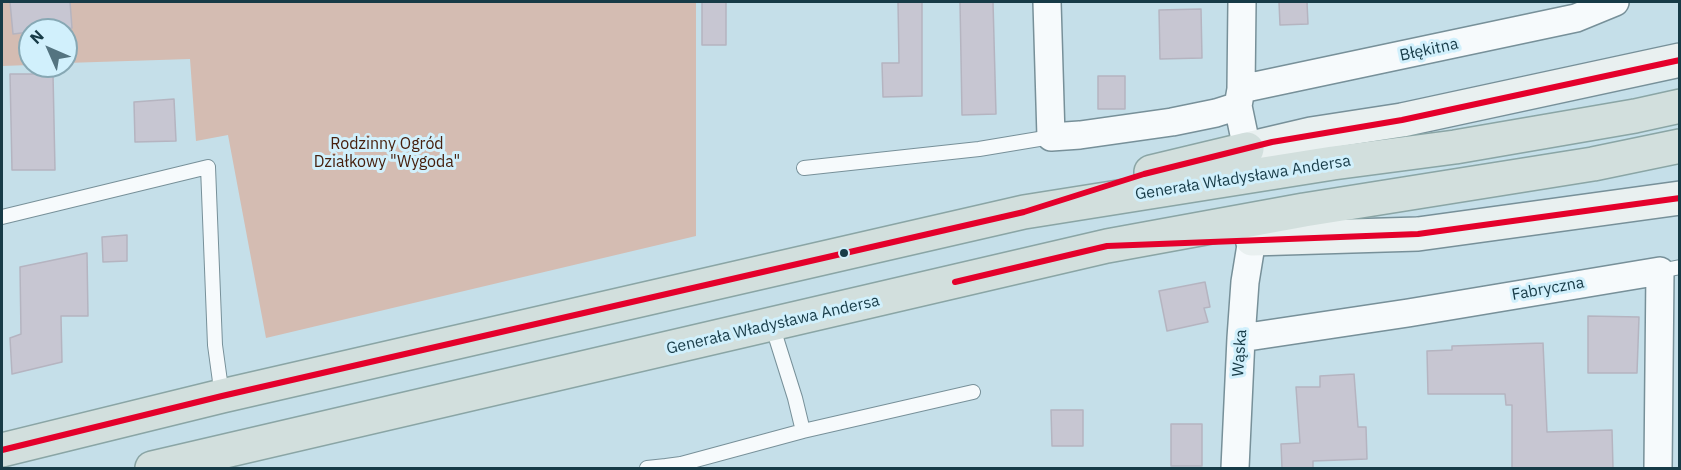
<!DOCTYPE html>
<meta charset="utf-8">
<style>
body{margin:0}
#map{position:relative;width:1681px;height:470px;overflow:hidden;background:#c5dfe9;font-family:"IBM Plex Sans",sans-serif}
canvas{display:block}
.frame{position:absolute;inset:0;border:3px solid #173b47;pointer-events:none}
.north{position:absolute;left:18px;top:18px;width:60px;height:60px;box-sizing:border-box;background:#d1f0fc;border:2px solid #87a8b4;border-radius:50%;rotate:315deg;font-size:16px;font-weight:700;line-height:24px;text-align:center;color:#173b47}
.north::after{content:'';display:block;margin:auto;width:21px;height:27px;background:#547480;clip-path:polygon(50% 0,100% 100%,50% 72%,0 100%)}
</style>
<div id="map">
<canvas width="1681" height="470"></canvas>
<div class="frame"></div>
<div class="north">N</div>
</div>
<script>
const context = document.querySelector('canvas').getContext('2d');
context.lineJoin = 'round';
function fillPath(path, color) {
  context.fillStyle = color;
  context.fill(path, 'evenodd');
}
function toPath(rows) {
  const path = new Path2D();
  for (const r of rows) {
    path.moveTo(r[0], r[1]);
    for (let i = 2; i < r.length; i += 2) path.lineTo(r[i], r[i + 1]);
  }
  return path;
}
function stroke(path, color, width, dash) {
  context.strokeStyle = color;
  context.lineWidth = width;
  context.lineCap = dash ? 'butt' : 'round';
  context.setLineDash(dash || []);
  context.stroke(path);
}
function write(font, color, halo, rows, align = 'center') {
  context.font = font + ' "IBM Plex Sans",sans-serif';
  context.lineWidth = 6;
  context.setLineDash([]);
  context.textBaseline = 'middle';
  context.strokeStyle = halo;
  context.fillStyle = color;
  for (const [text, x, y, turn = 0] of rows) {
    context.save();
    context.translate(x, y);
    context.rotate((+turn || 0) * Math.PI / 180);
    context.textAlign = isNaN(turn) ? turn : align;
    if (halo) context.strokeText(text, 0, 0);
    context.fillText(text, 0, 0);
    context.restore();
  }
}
fillPath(toPath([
 [2,2,696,2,696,236,266,338,228,135,196,141,190,59,66,63,66,30,30,30,30,65,2,66]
]), '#d4bcb2');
const building = toPath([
 [10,2,70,2,72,28,30,30,30,32,13,34,10,2],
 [702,2,726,2,726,45,702,45,702,2],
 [898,2,922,2,922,96,883,97,882,63,899,63,898,2],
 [960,2,993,2,996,114,962,115,960,2],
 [1279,2,1307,2,1308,24,1280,25,1279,2],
 [1201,9,1202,58,1160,59,1159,10,1201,9],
 [10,74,53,74,55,170,12,170,10,74],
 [1098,76,1125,76,1125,109,1098,109,1098,76],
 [174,99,176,141,135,142,134,102,174,99],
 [127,235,127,261,103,262,102,237,127,235],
 [87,253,88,316,61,316,62,362,12,374,10,338,21,334,20,267,87,253],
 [1205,282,1210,307,1204,308,1208,322,1167,331,1159,291,1205,282],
 [1588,316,1639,317,1637,373,1588,373,1588,316],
 [1543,343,1547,432,1612,430,1613,468,1512,468,1512,405,1506,405,1505,394,1428,394,1427,351,1452,350,1452,346,1543,343],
 [1354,374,1358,427,1366,427,1367,459,1313,461,1313,468,1282,468,1281,444,1300,443,1296,387,1320,387,1320,376,1354,374],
 [1051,410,1083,410,1083,446,1052,446,1051,410],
 [1171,424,1202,424,1202,466,1171,466,1171,424]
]);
fillPath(building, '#c7c6d2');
stroke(building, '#b5b4c0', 1.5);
const service = toPath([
 [804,168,979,149,1051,137],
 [2,217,208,167,215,345,222,396],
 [1660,271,1680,267],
 [772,325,795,398,803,431],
 [666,466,681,464,803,431,973,392],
 [647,468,666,466,667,468]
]);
const minor = toPath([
 [1047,2,1051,137,1080,135,1172,122,1216,113,1238,106],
 [1242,2,1241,89,1238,106,1247,149],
 [1241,89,1576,18,1615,2],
 [1241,338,1408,313,1660,271,1658,468],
 [1235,468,1241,338,1245,282,1252,239]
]);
const secondary = toPath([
 [1247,149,1311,134,1402,120,1680,60],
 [1252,239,1418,234,1680,198]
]);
const trunk = toPath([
 [1151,172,1247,149],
 [2,450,222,396,1024,212,1333,163,1455,147,1635,116,1680,106],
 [152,468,1107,246,1304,210,1593,164,1680,146]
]);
stroke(service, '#779099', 16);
stroke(minor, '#779099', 30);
stroke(secondary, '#779099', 36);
stroke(trunk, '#8aa5a5', 36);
stroke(service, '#f6fafc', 14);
stroke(minor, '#f6fafc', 27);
stroke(secondary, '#e9f0f0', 33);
stroke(trunk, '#d2dfdd', 33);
stroke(toPath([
 [955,282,1107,246,1418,234,1680,198],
 [2,450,222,396,1024,212,1144,174,1272,142,1402,120,1680,60]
]), '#e4002b', 6);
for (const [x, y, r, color] of [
 [844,253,5,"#173b47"]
]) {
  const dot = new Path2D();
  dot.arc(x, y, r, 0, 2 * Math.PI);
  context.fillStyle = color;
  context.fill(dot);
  stroke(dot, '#d1f0fc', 2);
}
write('16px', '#173b47', '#d1f0fc', [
 ["Błękitna",1429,50,-12],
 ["Generała Władysława Andersa",1243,178,-9],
 ["Fabryczna",1548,289,-10],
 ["Generała Władysława Andersa",773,325,-13],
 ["Wąska",1240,353,-86]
]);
write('16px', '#47200e', '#d1f0fc', [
 ["Rodzinny Ogród",387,144],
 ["Działkowy \"Wygoda\"",387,162]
]);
</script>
